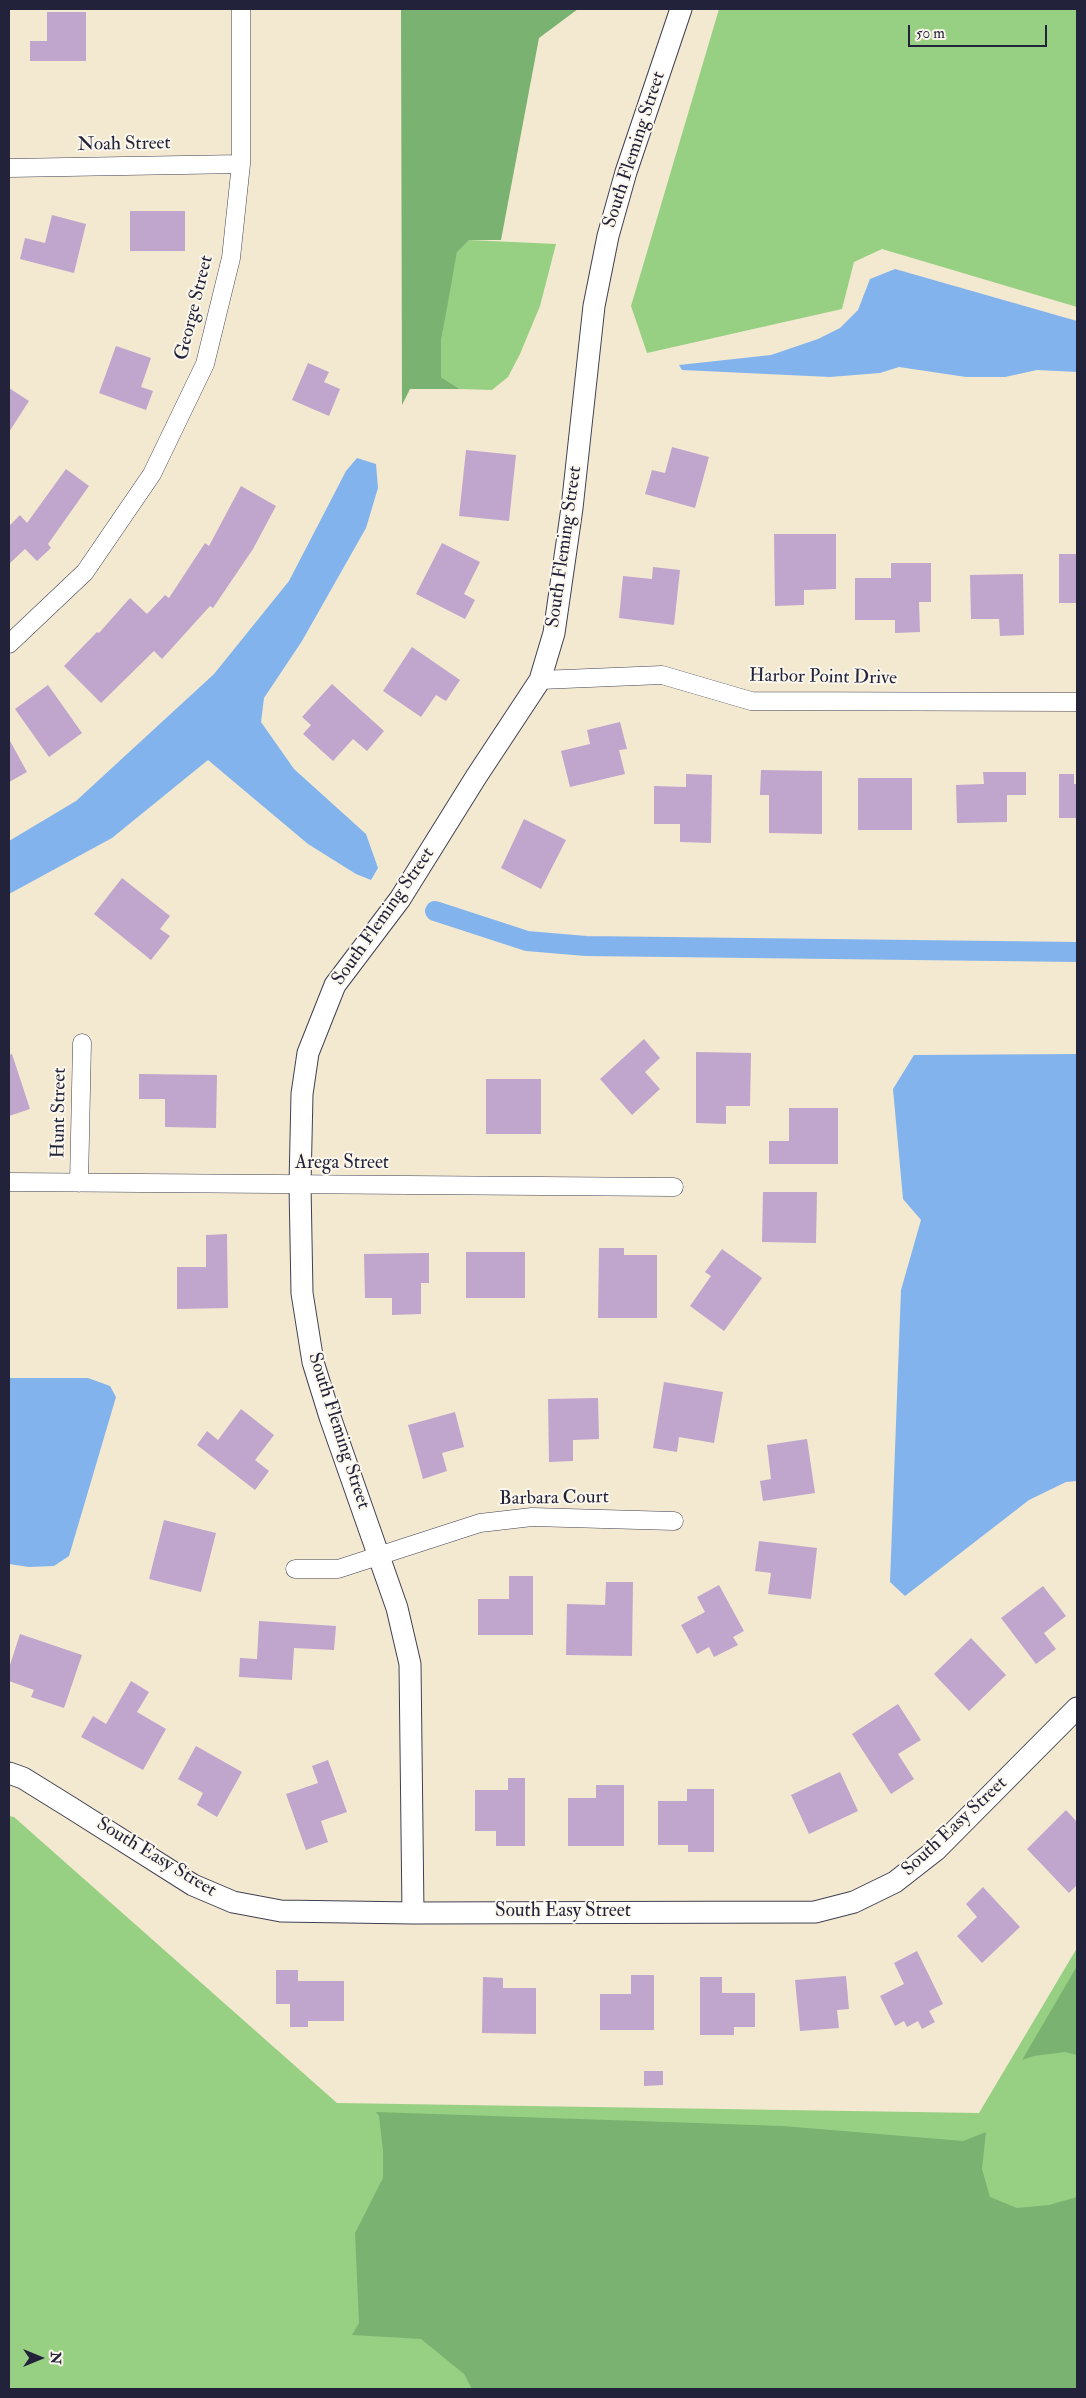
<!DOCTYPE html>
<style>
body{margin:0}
#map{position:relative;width:1086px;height:2398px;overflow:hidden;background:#f3e9d1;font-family:"IM FELL Double Pica",serif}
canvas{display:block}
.frame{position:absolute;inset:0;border:10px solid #22223b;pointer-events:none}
.north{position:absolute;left:15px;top:2333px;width:50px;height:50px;-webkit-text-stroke:4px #fbf7ec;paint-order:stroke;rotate:90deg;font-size:14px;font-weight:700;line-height:20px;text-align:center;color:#22223b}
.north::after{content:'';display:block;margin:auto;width:18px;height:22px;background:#22223b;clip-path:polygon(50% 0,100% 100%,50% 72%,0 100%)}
.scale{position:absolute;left:908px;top:25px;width:139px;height:22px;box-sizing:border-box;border:2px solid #22223b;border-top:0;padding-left:6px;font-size:15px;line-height:18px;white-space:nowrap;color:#22223b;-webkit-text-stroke:4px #fbf7ec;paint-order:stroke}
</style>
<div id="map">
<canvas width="1086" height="2398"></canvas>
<div class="frame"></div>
<div class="north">N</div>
<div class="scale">50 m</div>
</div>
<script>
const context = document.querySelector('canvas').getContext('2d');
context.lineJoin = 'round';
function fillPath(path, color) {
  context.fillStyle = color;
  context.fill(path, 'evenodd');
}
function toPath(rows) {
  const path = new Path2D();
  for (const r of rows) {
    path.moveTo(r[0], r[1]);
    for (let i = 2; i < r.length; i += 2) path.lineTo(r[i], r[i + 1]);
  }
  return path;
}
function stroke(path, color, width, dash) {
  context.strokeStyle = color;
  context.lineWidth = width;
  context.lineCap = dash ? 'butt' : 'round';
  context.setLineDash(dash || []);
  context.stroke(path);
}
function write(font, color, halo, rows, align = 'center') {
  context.font = font + ' "IM FELL Double Pica",serif';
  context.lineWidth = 4;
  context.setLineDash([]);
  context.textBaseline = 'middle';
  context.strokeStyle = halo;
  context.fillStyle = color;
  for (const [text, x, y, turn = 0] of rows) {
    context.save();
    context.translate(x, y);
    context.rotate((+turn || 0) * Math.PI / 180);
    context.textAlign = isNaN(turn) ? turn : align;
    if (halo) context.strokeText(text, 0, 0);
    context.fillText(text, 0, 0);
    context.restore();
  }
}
fillPath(toPath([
 [719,9,1077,9,1077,307,882,249,854,262,842,309,647,353,631,306],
 [469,240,556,244,540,306,520,354,508,377,492,390,460,389,441,377,441,341,449,291,457,251],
 [9,1816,14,1817,337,2103,979,2113,1077,1948,1077,2389,9,2389]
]), '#98d083');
fillPath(toPath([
 [401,9,578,9,539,38,501,240,469,240,457,252,441,341,441,377,460,389,410,389,402,405],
 [1077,1966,1077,2055,1065,2052,1034,2056,1022,2060],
 [376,2112,783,2126,963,2141,986,2132,982,2169,990,2197,1017,2208,1049,2205,1077,2197,1077,2389,472,2389,464,2374,421,2339,352,2335,359,2323,355,2233,383,2178,383,2151,379,2116]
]), '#7ab271');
fillPath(toPath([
 [895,269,1077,321,1077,372,1037,370,1005,377,966,377,899,367,880,373,830,377,682,370,679,365,771,355,818,339,840,328,858,310,870,279],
 [357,458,376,464,378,488,366,528,302,641,264,698,261,722,294,769,366,834,378,868,371,880,356,874,308,844,208,760,112,838,9,894,9,841,76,801,214,674,289,581,346,471],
 [1077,1054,1077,1481,1066,1482,1029,1500,905,1596,890,1582,901,1290,921,1220,903,1199,893,1089,914,1055],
 [9,1378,88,1378,110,1386,116,1397,69,1556,54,1566,29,1567,9,1564]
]), '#82b3ed');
stroke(toPath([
 [435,911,527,941,586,946,1077,952]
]), '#82b3ed', 20);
fillPath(toPath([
 [47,12,86,12,86,61,30,61,30,41,47,41],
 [130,211,185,211,185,251,130,251],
 [52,215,86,224,74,273,20,259,25,238,45,243],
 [116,346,151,358,141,387,153,391,146,410,99,393],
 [308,363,329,372,324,382,340,389,329,416,292,400],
 [9,388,29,401,9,432],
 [672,447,709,457,695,508,645,494,652,470,665,473],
 [466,450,516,455,509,521,459,516],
 [66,469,89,486,48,544,51,548,37,561,25,549,9,564,9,526,20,515,27,523],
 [241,486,276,506,253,549,213,608,210,606,162,659,154,651,101,703,64,666,97,632,99,633,130,598,147,614,165,595,169,598,205,543,209,546],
 [774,534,836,534,836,589,804,590,804,605,775,606],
 [442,543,480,562,464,594,475,600,465,619,416,594],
 [1059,554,1077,554,1077,603,1059,603],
 [891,563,931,563,931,602,919,602,920,632,895,633,895,620,855,620,855,578,891,578],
 [653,567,680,570,674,625,619,618,623,576,652,579],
 [1023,574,1024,635,1000,636,999,619,971,619,970,575],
 [412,647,460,680,446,701,436,695,421,717,383,691],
 [332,684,384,731,367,751,353,739,333,761,303,734,311,725,302,717],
 [48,685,82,733,49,757,15,709],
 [620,722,627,749,619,750,625,774,570,787,561,751,590,744,587,730],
 [9,739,27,772,9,782],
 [761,770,822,771,822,834,769,833,769,795,760,795],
 [983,772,1026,772,1026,795,1007,795,1007,822,957,823,956,785,984,784],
 [686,774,712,775,711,843,680,842,680,824,654,824,654,786,686,787],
 [1059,774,1074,774,1074,784,1077,784,1077,818,1059,818],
 [858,778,912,778,912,830,858,830],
 [524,819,566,840,541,889,501,868],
 [122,878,170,916,160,929,170,936,151,960,94,914],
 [644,1039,660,1058,645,1072,660,1089,632,1115,600,1079],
 [696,1052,751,1053,750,1106,726,1106,726,1124,696,1123],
 [12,1054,30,1109,9,1116,9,1055],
 [139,1074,217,1075,216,1128,165,1127,165,1099,139,1099],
 [486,1079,541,1079,541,1134,486,1134],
 [789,1108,838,1108,838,1164,769,1164,769,1141,789,1141],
 [763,1192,817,1192,816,1243,762,1242],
 [227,1234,228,1308,177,1309,177,1267,206,1267,206,1235],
 [599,1248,624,1248,624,1255,657,1255,657,1318,598,1318],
 [722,1249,762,1278,724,1331,690,1306,711,1276,705,1272],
 [466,1252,525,1252,525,1298,466,1298],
 [429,1253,429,1283,421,1283,421,1314,392,1315,392,1298,365,1298,364,1254],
 [664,1382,723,1392,714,1443,679,1437,677,1452,653,1448],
 [598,1398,599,1439,573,1440,573,1461,549,1462,548,1399],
 [241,1409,274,1435,255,1460,269,1471,255,1490,197,1445,207,1431,218,1440],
 [455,1412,464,1447,442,1453,447,1471,423,1479,408,1425],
 [807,1439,815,1493,763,1501,760,1481,771,1479,767,1445],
 [164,1520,216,1533,201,1592,149,1579],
 [759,1541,817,1548,811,1599,768,1594,771,1573,755,1571],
 [509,1576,533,1576,533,1635,478,1635,478,1599,509,1599],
 [606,1582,633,1582,632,1656,566,1655,567,1604,605,1605],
 [719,1585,744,1631,733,1637,738,1645,714,1657,709,1647,697,1654,681,1625,705,1612,697,1597],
 [1043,1586,1066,1616,1044,1633,1056,1649,1036,1664,1001,1618],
 [259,1621,336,1626,334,1650,294,1648,292,1680,239,1677,240,1658,257,1659],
 [20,1634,82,1655,64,1708,31,1697,34,1690,9,1681,9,1668],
 [971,1638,1006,1675,969,1711,934,1674],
 [131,1681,149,1692,137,1712,166,1729,143,1770,81,1737,93,1716,106,1724],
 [898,1704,921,1740,898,1754,914,1779,891,1794,852,1734],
 [196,1746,242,1772,217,1817,197,1805,203,1793,178,1779],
 [328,1760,347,1812,321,1821,328,1842,306,1850,286,1794,318,1783,312,1766],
 [840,1772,858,1811,809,1834,791,1795],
 [508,1778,525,1778,525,1846,496,1846,496,1831,475,1831,475,1790,508,1790],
 [596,1785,624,1785,624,1846,568,1846,568,1798,596,1798],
 [687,1789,714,1789,714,1852,688,1852,688,1845,658,1845,658,1801,687,1801],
 [1066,1810,1077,1822,1077,1885,1069,1893,1027,1849],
 [983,1887,1020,1927,982,1963,957,1936,977,1917,966,1904],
 [917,1951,943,2004,929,2011,935,2022,922,2029,918,2021,907,2027,904,2021,895,2026,880,1996,904,1984,894,1963],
 [276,1970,298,1970,298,1981,344,1981,344,2021,308,2021,308,2027,290,2027,290,2004,276,2004],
 [631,1975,654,1975,654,2030,600,2030,600,1994,631,1994],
 [846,1976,849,2009,837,2010,839,2028,800,2031,795,1980],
 [483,1977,503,1978,503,1988,536,1988,536,2034,482,2033],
 [700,1977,722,1977,722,1993,755,1993,755,2027,734,2027,734,2035,700,2035],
 [644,2071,663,2071,663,2085,644,2086]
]), '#c0a5cc');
const minor = toPath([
 [9,168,241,164],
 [9,644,85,572,152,474,205,364,231,258,241,164,241,9],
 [540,680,662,675,751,701,1077,702],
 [9,1182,674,1187],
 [79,1183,82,1043],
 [295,1569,338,1569,480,1523,532,1517,674,1521]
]);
const tertiary = toPath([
 [9,1773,23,1778,73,1809,193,1885,233,1902,281,1911,413,1913,815,1912,854,1902,895,1882,936,1850,1077,1708],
 [413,1913,410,1664,397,1608,330,1417,313,1362,302,1293,300,1185,302,1094,308,1053,335,985,400,899,476,777,540,680,554,633,572,508,594,306,608,236,626,172,681,9]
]);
stroke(minor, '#414052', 19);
stroke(tertiary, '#414052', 23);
stroke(minor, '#fff', 18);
stroke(tertiary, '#fff', 21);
write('19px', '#22223b', '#fbf7ec', [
 ["Noah Street",124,145,-1],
 ["South Fleming Street",635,150,-72],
 ["George Street",195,308,-76],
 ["South Fleming Street",565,547,-82],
 ["Harbor Point Drive",823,678,1],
 ["South Fleming Street",384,917,-55],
 ["Hunt Street",60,1113,-89],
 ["Arega Street",342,1164],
 ["South Fleming Street",338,1431,72],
 ["Barbara Court",554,1499,-1],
 ["South Easy Street",955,1827,-43],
 ["South Easy Street",156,1858,31],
 ["South Easy Street",563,1912]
]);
</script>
